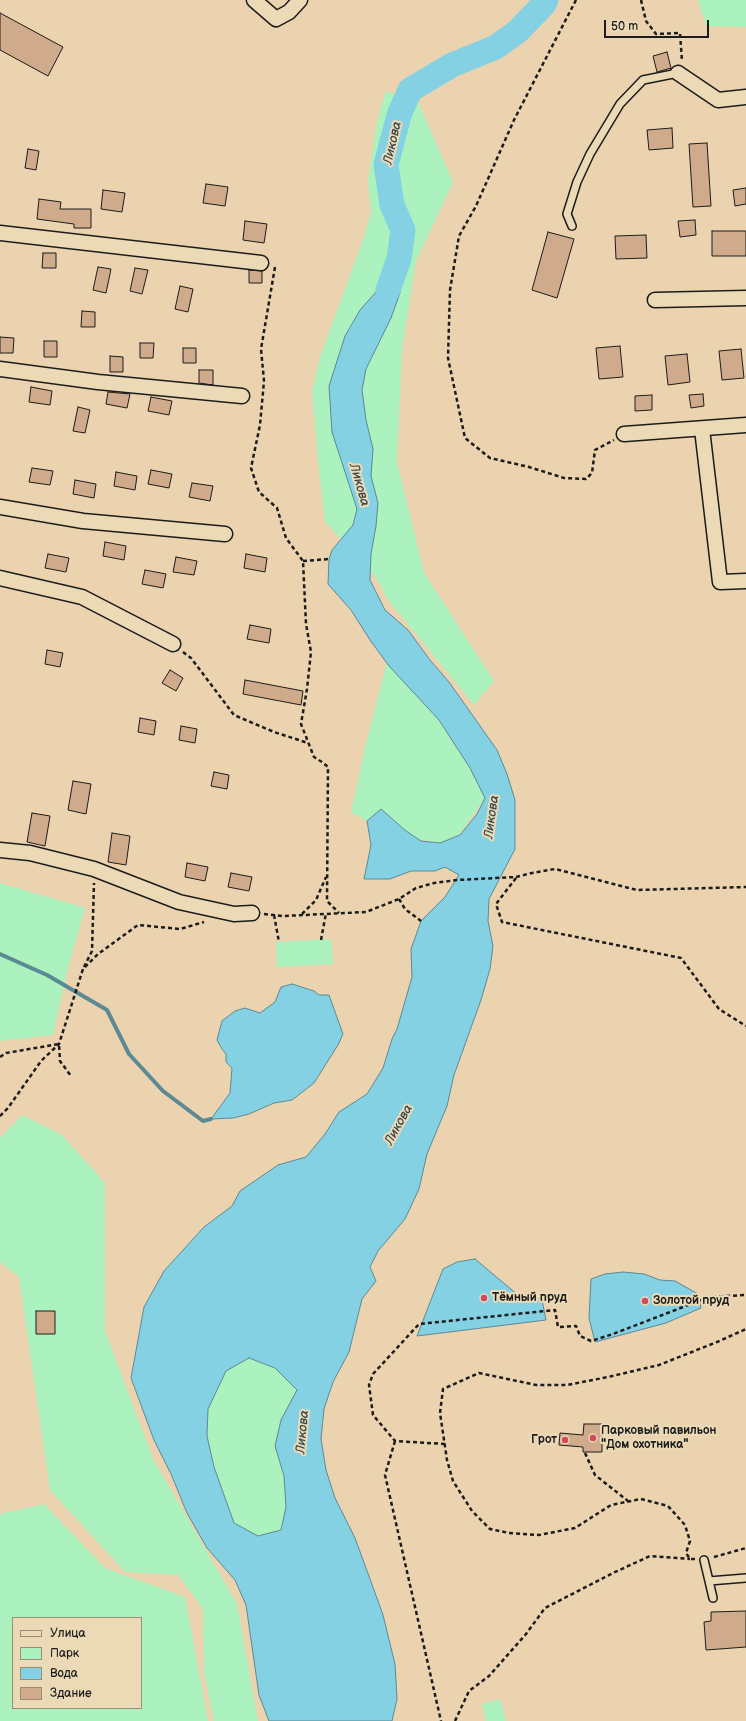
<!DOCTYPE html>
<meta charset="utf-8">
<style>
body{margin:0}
#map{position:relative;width:746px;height:1721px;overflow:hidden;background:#ecd3af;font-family:"Balsamiq Sans",sans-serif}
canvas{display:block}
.legend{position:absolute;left:12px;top:1617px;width:130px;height:92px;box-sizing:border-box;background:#ecdab7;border:1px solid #998e79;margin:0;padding:5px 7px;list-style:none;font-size:12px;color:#1c1c1c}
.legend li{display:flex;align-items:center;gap:8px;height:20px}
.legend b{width:20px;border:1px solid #998e79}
.scale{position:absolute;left:604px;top:20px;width:105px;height:18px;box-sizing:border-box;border:2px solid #1c1c1c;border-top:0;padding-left:5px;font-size:12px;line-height:14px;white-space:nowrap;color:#1c1c1c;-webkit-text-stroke:3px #ecdab7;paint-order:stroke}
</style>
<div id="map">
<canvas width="746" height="1721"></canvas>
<ul class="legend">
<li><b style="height:5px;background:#ecdab7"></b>Улица</li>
<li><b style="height:11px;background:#abf2be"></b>Парк</li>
<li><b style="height:11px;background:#85d1e4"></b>Вода</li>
<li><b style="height:11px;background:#d0ab8b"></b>Здание</li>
</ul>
<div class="scale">50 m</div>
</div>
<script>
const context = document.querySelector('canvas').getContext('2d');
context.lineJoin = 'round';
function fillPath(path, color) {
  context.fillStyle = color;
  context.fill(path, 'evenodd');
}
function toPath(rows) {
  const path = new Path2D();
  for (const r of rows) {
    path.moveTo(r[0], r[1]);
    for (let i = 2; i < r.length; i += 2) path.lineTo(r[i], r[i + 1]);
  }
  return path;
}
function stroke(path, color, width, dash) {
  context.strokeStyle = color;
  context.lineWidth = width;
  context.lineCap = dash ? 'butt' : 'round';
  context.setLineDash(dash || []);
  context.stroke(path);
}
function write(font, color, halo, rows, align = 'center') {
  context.font = font + ' "Balsamiq Sans",sans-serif';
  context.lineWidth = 4;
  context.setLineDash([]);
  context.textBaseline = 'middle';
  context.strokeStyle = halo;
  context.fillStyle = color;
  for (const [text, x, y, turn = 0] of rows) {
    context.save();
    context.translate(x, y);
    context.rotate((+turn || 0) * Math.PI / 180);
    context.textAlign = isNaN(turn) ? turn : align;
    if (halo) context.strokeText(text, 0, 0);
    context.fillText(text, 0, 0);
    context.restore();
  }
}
fillPath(toPath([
 [698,0,746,0,746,27,706,26],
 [386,91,418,102,453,182,416,261,402,349,397,462,424,573,494,681,474,705,388,600,376,577,325,522,319,471,312,391,320,357,364,237,371,212,368,181,377,121],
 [387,662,439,720,470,768,485,798,459,835,440,843,418,839,406,831,381,809,367,821,351,812,366,743],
 [0,883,85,908,67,971,53,1035,0,1041],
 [331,939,333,964,277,967,276,942],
 [22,1115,62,1135,105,1183,105,1331,153,1459,237,1604,258,1721,214,1721,204,1672,203,1609,178,1575,125,1572,50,1490,19,1277,0,1262,0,1138],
 [249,1358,275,1368,297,1390,281,1420,275,1446,284,1476,286,1507,281,1530,258,1536,234,1523,214,1467,207,1436,208,1409,226,1370],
 [44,1504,105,1568,185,1597,208,1721,0,1721,0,1514],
 [13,1618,141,1618,141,1708,13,1708],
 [500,1699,506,1721,486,1721,482,1704]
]), '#abf2be');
const water = toPath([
 [399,259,400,293,391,318,366,369,362,390,366,420,373,449,371,476,378,503,376,526,371,554,370,580,385,610,408,630,430,660,449,682,497,750,507,774,515,800,515,849,489,899,488,921,493,946,490,969,481,1000,454,1075,447,1106,427,1154,419,1189,405,1219,378,1251,370,1267,376,1281,362,1299,349,1352,333,1382,324,1409,321,1439,326,1470,335,1498,355,1538,370,1579,383,1615,395,1664,397,1699,392,1721,269,1721,259,1695,246,1605,235,1580,207,1548,187,1513,171,1474,154,1440,131,1378,144,1307,164,1271,204,1227,232,1206,240,1191,278,1165,306,1157,325,1134,339,1112,367,1094,383,1068,392,1039,397,1029,412,977,411,949,421,921,445,897,459,875,445,867,435,871,411,871,390,879,364,879,371,845,367,821,381,809,406,831,421,841,440,843,460,835,477,814,485,798,470,768,439,720,389,666,370,640,351,610,328,584,329,559,332,550,353,525,357,509,332,432,329,386,345,336,360,310,377,291,387,271,399,259],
 [249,1358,275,1368,297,1390,281,1420,275,1446,284,1476,286,1507,281,1530,258,1536,234,1523,214,1467,207,1436,208,1409,226,1371,249,1358],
 [292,984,314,991,319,995,329,995,343,1034,338,1045,314,1083,292,1100,274,1103,249,1114,233,1118,211,1119,230,1093,232,1068,226,1062,226,1054,222,1049,217,1040,222,1021,235,1011,245,1008,260,1013,275,1002,281,987,292,984],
 [475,1259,518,1295,533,1296,542,1300,546,1320,417,1336,443,1269,457,1262,475,1259],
 [623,1272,644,1274,660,1280,675,1281,698,1294,701,1308,666,1323,595,1342,589,1318,591,1279,605,1274,623,1272]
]);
fillPath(water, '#85d1e4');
stroke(water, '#5b8994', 1);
stroke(toPath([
 [0,954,47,975,107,1010,129,1054,163,1091,203,1121,211,1119]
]), '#5b8994', 4);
stroke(toPath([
 [388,290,399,259,403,230,392,205,386,165,399,115,410,90,452,65,496,47,518,31,544,4,546,0]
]), '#85d1e4', 25);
const building = toPath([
 [0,13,63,47,48,76,0,50,0,13],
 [667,52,671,68,657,72,653,56,667,52],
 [672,128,673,148,649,150,647,130,672,128],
 [707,143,711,206,693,207,689,144,707,143],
 [28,149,39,151,36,170,25,168,28,149],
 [206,184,228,187,225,206,203,203,206,184],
 [746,188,746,204,735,206,733,190,746,188],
 [103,190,125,193,122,212,101,209,103,190],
 [39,199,61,202,60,209,91,209,91,228,74,228,74,224,37,219,39,199],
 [695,220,696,235,680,237,678,221,695,220],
 [245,221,267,224,264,243,243,240,245,221],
 [712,231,746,231,746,256,712,256,712,231],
 [548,232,574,239,557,298,532,290,548,232],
 [646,235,647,258,616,259,615,236,646,235],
 [43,253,56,253,56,268,42,268,43,253],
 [98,267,111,269,106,293,93,290,98,267],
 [135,268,148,270,142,294,130,291,135,268],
 [249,270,262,271,262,283,249,283,249,270],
 [180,286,193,289,188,312,175,309,180,286],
 [82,311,95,312,95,327,81,327,82,311],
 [0,337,14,338,13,353,0,353,0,337],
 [44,341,57,341,57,357,44,357,44,341],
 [140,343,154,343,153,358,140,358,140,343],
 [620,346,623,377,599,379,596,348,620,346],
 [183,348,196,348,196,363,183,363,183,348],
 [741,349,744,378,722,380,719,351,741,349],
 [687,354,690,382,668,385,665,356,687,354],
 [110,356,123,357,123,372,110,372,110,356],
 [199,370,213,370,213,385,199,383,199,370],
 [31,387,52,391,50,405,29,402,31,387],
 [108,392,130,394,127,408,106,404,108,392],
 [703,394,704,406,691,408,689,395,703,394],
 [652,395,652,410,635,411,635,396,652,395],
 [151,397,172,401,169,415,148,411,151,397],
 [78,407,90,410,85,433,73,431,78,407],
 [32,468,53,471,50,485,29,482,32,468],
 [151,470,172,474,169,488,148,484,151,470],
 [116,472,137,476,135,490,114,486,116,472],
 [75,480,96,484,94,498,73,494,75,480],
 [192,483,213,486,210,501,189,497,192,483],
 [105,542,126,546,124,560,103,556,105,542],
 [48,554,69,558,66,572,45,568,48,554],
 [246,554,267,558,265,572,244,568,246,554],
 [176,557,197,561,194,575,173,572,176,557],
 [145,570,166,574,163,588,142,584,145,570],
 [250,625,271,629,269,643,247,639,250,625],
 [47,650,63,653,60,667,45,664,47,650],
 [170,670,183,678,176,691,162,683,170,670],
 [245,680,303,691,301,705,243,694,245,680],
 [140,718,156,721,154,735,138,732,140,718],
 [181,726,197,729,195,743,179,740,181,726],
 [214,772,229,775,227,789,211,786,214,772],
 [73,781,91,784,86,814,68,810,73,781],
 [32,813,50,816,45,846,27,842,32,813],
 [112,833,130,836,126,865,108,862,112,833],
 [187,863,208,867,205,881,185,877,187,863],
 [231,873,252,877,249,891,228,887,231,873],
 [36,1311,55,1311,55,1334,36,1334,36,1311],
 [584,1424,602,1424,602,1452,583,1452,583,1447,559,1445,560,1433,583,1435,584,1424],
 [746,1611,746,1647,706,1650,704,1622,711,1621,711,1612,746,1611]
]);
fillPath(building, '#d0ab8b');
stroke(building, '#1c1c1c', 1);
const lane = toPath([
 [572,226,567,214,577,182,590,154,620,104,643,80,678,73],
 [704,1560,709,1581,746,1578],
 [709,1581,713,1598]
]);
const street = toPath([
 [254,0,276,19,289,12,300,0],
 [678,73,718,100,746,97],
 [0,233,261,263],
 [655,300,746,298],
 [0,369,98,382,242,396],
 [702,429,720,582,746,581],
 [624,434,746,425],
 [0,507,83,521,225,534],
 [0,578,82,597,173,644],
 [0,850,30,853,94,869,179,902,234,914,252,913]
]);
stroke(lane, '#1c1c1c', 10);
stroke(street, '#1c1c1c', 17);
stroke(toPath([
 [576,0,514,120,476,206,459,236,450,290,448,358,465,438,490,458,529,467,564,478,586,479,592,473,595,450,614,440],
 [641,0,646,21,656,34,680,33,682,61],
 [275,267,261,349,264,381,260,425,251,468,259,492,277,508,286,538,303,561,306,624,311,652,307,689,301,724,314,757,322,762,328,767,327,901,339,913],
 [303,561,329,559],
 [183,652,191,658,234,715,274,732,308,743],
 [516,878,496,904,502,922,681,958,719,1009,746,1026],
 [399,899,405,909,421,921],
 [264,914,283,916,366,912,399,899,416,888,434,883,457,880,516,877,532,873,555,869,637,890,746,887],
 [302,914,316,900,326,877],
 [274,915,279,942],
 [321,940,326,913],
 [84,967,92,951,94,883],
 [0,1057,6,1053,59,1044,60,1061,71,1076],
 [0,1116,8,1108,41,1061,59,1044,83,969,98,954,138,925,180,929,204,922],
 [395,1441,385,1475,441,1721],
 [445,1444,395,1441,373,1415,369,1385,373,1374,419,1324,555,1310,558,1327,576,1326,580,1336,591,1341,613,1334,709,1297,746,1295],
 [585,1453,595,1475,628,1501],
 [714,1557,746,1548],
 [695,1559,690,1559,686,1553,690,1541,685,1525,668,1506,641,1499,611,1505,575,1528,539,1535,509,1533,490,1529,472,1511,453,1481,447,1460,440,1413,443,1389,479,1373,536,1385,567,1385,608,1377,659,1365,717,1342,746,1329],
 [455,1721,469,1691,489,1676,526,1634,545,1608,613,1573,650,1556,690,1559]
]), '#1c1c1c', 2.5, [4, 3]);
stroke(lane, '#ecdab7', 7);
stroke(street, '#ecdab7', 14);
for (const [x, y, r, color] of [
 [484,1298,4,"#d1495b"],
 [645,1301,4,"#d1495b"],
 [593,1438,4,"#d1495b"],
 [565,1440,4,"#d1495b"]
]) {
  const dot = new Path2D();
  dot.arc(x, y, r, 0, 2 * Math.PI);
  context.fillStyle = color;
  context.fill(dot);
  stroke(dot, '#ecdab7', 1.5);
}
write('bold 12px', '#1c1c1c', '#ecdab7', [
 ["Тёмный пруд",492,1298],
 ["Золотой пруд",653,1301],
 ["Парковый павильон",601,1431],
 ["\"Дом охотника\"",601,1445],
 ["Грот",557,1440,"right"]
], 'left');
write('italic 13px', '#36494e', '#ecdab7', [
 ["Ликова",393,143,-77],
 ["Ликова",359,485,74],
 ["Ликова",492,817,-82],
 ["Ликова",399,1125,-61],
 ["Ликова",303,1432,-85]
]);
</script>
